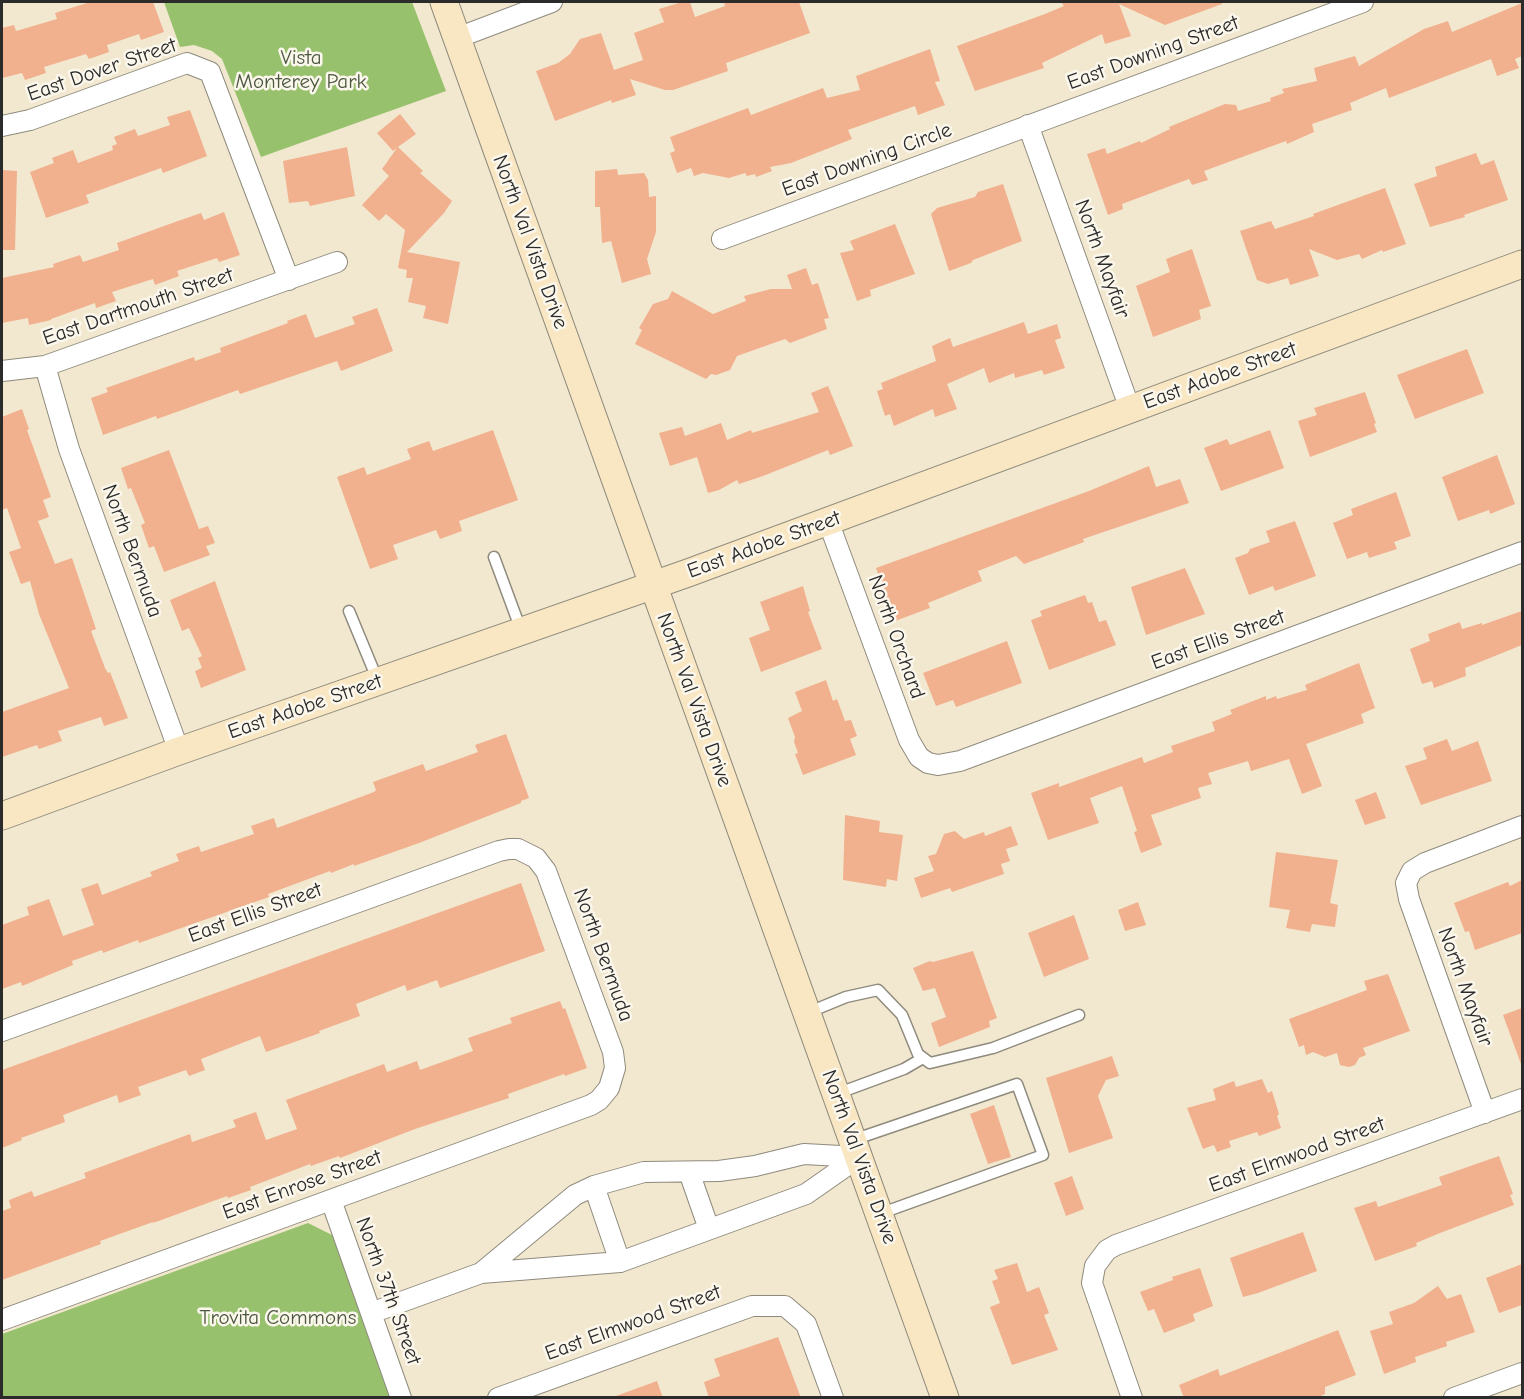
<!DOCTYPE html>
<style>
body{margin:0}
#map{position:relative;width:1524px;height:1399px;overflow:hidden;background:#f2e8cf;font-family:"Comic Neue",sans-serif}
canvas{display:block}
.frame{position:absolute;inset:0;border:3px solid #2b2b2b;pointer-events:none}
</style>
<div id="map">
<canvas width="1524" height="1399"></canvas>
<div class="frame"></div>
</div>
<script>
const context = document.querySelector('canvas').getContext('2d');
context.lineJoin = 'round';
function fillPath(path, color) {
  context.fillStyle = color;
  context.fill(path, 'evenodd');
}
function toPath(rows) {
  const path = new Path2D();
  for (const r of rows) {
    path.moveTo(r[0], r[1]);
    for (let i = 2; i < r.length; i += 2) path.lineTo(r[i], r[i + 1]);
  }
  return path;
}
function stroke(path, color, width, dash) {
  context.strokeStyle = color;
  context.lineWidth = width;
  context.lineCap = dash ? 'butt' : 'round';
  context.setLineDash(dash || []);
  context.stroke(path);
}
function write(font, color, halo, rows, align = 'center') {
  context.font = font + ' "Comic Neue",sans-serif';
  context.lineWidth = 5;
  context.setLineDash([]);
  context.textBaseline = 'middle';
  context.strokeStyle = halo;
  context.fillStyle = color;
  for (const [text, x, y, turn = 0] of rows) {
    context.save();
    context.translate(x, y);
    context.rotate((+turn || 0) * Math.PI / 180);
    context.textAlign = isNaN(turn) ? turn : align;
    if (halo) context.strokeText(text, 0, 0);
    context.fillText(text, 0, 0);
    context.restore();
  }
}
fillPath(toPath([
 [164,2,412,2,446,91,261,157,222,59,212,51,194,45,180,47],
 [308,1223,334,1236,391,1398,2,1398,2,1334]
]), '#97c16d');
fillPath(toPath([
 [90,2,153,2,164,32,141,40,139,34,107,45,109,52,89,59,86,54,44,67,46,73,25,80,22,73,2,78,2,28,14,25,16,31,57,19,55,13],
 [682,2,690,2,695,17,725,6,724,2,799,2,810,33,726,63,728,71,673,90,665,90,630,79,636,95,612,103,611,100,555,121,536,71,558,63,570,54,580,39,601,33,614,70,643,60,634,33,664,22,659,9],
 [1061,2,1222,2,1222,4,1165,25,1119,4,1131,36,1105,44,1102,34,1042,63,1044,68,975,91,957,46,1045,14,1064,6],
 [1522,3,1522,56,1515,59,1519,68,1497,76,1491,59,1389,98,1386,88,1350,103,1352,110,1312,124,1314,132,1287,144,1286,141,1204,171,1208,180,1192,185,1189,179,1122,204,1123,209,1108,215,1087,154,1105,148,1107,154,1140,141,1141,143,1170,129,1169,127,1225,104,1236,105,1238,111,1271,101,1270,98,1284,93,1282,89,1317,81,1314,68,1355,56,1359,66,1424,29,1448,21,1452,32],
 [930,49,940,81,935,82,945,105,918,115,915,106,848,130,852,139,791,163,770,167,772,171,756,177,755,174,747,176,745,173,729,178,703,173,694,176,691,168,677,173,670,153,675,151,670,137,748,108,751,115,823,88,827,98,860,90,856,76],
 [190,110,207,156,163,173,161,168,86,195,89,203,46,218,30,172,54,163,52,158,73,150,78,163,113,150,112,146,117,144,114,137,135,129,138,136,170,125,167,117],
 [400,114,416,134,398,147,423,171,420,173,452,201,444,213,407,252,460,262,448,324,423,318,426,306,408,302,413,278,406,278,407,270,398,268,405,230,386,214,379,221,362,205,389,176,382,169,397,148,393,151,377,133],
 [347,147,355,196,310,206,308,201,289,203,283,161],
 [1476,153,1481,165,1494,160,1508,200,1464,215,1465,217,1430,227,1414,184,1437,176,1435,167],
 [617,169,618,175,644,173,648,180,649,197,656,196,656,232,647,259,651,274,622,283,611,241,602,243,600,207,595,207,595,171],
 [2,170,17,171,15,250,2,250],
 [1003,184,1022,241,973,260,971,263,949,271,931,214,937,208,975,197,978,192],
 [1385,188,1406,244,1383,252,1382,250,1362,259,1359,254,1337,260,1309,249,1319,276,1290,285,1288,278,1268,284,1257,280,1240,231,1271,221,1275,229,1314,216,1313,214],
 [224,212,240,255,219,262,217,258,177,271,179,276,155,285,153,279,112,292,116,301,96,308,95,303,51,319,51,320,29,325,28,318,2,323,2,278,54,267,53,264,80,255,83,262,119,250,117,243,178,221,201,213,204,220],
 [895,224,915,274,870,290,871,296,857,301,840,253,854,250,850,241],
 [1192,249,1211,306,1199,310,1201,319,1153,337,1136,286,1170,272,1166,259],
 [806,268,812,285,818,283,829,318,824,319,827,329,790,343,785,339,737,356,730,370,716,375,711,374,706,379,635,344,642,330,639,328,653,304,668,299,672,291,713,314,746,301,744,296,771,289,792,289,787,275],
 [377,308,393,351,341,371,337,361,240,394,238,390,157,419,156,416,103,435,91,398,108,392,106,388,194,357,195,361,221,352,220,348,288,323,287,321,306,314,315,338,355,324,352,317],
 [1024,322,1028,334,1057,324,1061,338,1055,340,1065,368,1044,375,1042,370,1015,378,1014,373,989,383,984,368,947,384,957,409,935,417,933,409,894,426,890,414,885,416,877,391,883,389,881,383,936,361,932,346,950,338,953,347],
 [1467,349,1484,393,1415,419,1397,375],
 [828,386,853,446,830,455,828,450,763,476,739,484,737,480,719,490,708,493,697,457,670,466,659,433,682,427,685,436,721,423,727,440,751,430,752,433,819,412,811,393],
 [1365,392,1376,423,1374,424,1377,432,1310,457,1298,421,1317,415,1314,408],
 [22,409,29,429,27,430,51,497,43,500,49,517,38,521,55,564,72,558,96,629,91,631,105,668,108,673,110,672,128,718,104,726,101,717,58,731,62,741,39,749,37,745,2,757,2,712,69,688,39,614,30,581,21,584,9,552,21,548,7,508,2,510,2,417],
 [493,430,518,500,459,521,462,531,440,539,436,530,393,545,398,559,370,569,337,477,364,467,367,475,411,459,407,449,429,441,433,451],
 [1270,430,1284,468,1221,491,1204,448,1227,439,1230,445],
 [169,450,199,529,208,526,215,543,206,546,210,555,164,572,154,546,149,548,141,525,145,523,131,488,128,489,121,468],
 [1497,455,1515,504,1490,514,1489,510,1458,521,1442,477],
 [1149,466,1156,487,1180,479,1189,503,1083,539,1084,542,1024,564,1016,556,978,571,982,581,928,603,930,608,895,621,876,568,1089,491],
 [1396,492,1411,536,1394,542,1397,549,1369,558,1367,552,1347,559,1333,523,1353,515,1351,509],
 [1295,521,1316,576,1275,591,1273,586,1249,595,1235,558,1248,553,1250,549,1270,542,1266,531],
 [1185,568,1205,614,1146,635,1131,587],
 [215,581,246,670,201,688,195,671,202,668,198,658,202,656,189,628,182,631,170,600],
 [803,586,810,611,808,612,822,649,761,672,749,638,770,630,760,602],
 [1085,595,1088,603,1092,602,1099,622,1106,620,1116,645,1049,670,1031,620,1042,616,1040,611],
 [1522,611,1522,645,1465,668,1466,676,1434,688,1432,681,1422,684,1410,649,1430,641,1428,634,1460,622,1462,629,1482,623,1482,625],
 [1007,641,1022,683,956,707,953,700,936,706,923,673],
 [1359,663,1375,708,1361,714,1364,723,1306,744,1322,786,1302,794,1289,759,1251,771,1248,761,1208,773,1212,784,1198,788,1201,798,1151,815,1162,845,1141,853,1134,832,1137,831,1122,786,1090,798,1099,823,1048,840,1031,793,1059,783,1059,787,1142,757,1144,763,1173,752,1171,746,1215,731,1212,722,1232,714,1230,710,1266,696,1266,700,1276,696,1277,699,1307,690,1305,685],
 [826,680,833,701,837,699,845,721,851,720,857,736,850,739,856,755,803,775,795,754,798,753,794,742,795,737,788,718,802,711,795,692],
 [506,734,529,798,521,801,521,803,419,843,354,866,354,864,331,873,330,871,268,894,269,897,139,943,138,940,103,953,102,950,72,961,73,965,22,986,21,982,2,989,2,925,29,915,27,907,49,899,63,936,94,925,81,889,98,883,102,895,152,876,150,872,179,861,176,854,199,846,201,852,254,834,251,826,274,818,277,828,374,792,376,790,373,782,423,764,426,771,478,752,475,745],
 [1447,739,1452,751,1478,741,1492,781,1421,805,1405,766,1427,759,1423,748],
 [1376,792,1386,818,1365,825,1355,800],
 [845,815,880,821,879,832,903,835,897,881,887,879,886,887,843,880],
 [1011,826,1018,845,1006,849,1010,861,1001,864,1004,874,952,892,950,888,921,898,914,878,934,871,928,856,936,854,944,834,955,831,964,839,984,832,985,836],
 [1276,852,1338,860,1330,903,1338,905,1335,927,1312,924,1310,932,1286,928,1290,910,1269,907],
 [1522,880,1522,933,1475,950,1469,931,1465,932,1454,903,1508,882,1510,886],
 [521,883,545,951,440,988,437,980,407,991,405,985,356,1004,360,1016,319,1031,320,1033,266,1052,260,1036,201,1059,205,1070,189,1076,186,1070,138,1087,141,1095,119,1103,117,1095,63,1115,65,1122,21,1138,22,1140,2,1148,2,1070],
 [1138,902,1146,925,1125,931,1118,910],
 [1074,915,1089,959,1044,977,1028,933],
 [973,951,997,1018,989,1021,990,1027,939,1047,931,1023,946,1017,935,988,923,991,913,968,930,961,933,962],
 [1388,974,1410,1031,1363,1048,1366,1055,1359,1058,1355,1065,1349,1067,1340,1065,1337,1053,1325,1057,1313,1052,1306,1055,1304,1045,1299,1047,1289,1019,1367,990,1364,981],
 [560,1001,563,1009,565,1008,587,1068,565,1076,564,1074,508,1094,509,1098,415,1129,340,1158,339,1156,311,1166,310,1164,250,1187,251,1190,228,1198,227,1196,153,1223,153,1222,100,1241,101,1244,2,1280,2,1211,11,1208,9,1200,32,1191,34,1197,86,1178,84,1173,190,1134,192,1142,236,1127,233,1120,256,1112,266,1140,297,1129,286,1100,384,1064,387,1072,417,1061,420,1070,473,1051,468,1038,512,1023,510,1018],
 [1522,1008,1522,1064,1521,1064,1503,1015],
 [1112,1056,1119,1076,1106,1080,1098,1096,1113,1138,1069,1153,1046,1078],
 [1262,1079,1268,1093,1272,1091,1279,1114,1277,1116,1281,1128,1259,1136,1257,1132,1229,1141,1231,1147,1217,1152,1214,1145,1203,1149,1187,1108,1216,1100,1213,1089,1234,1081,1236,1087],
 [994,1105,1011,1157,988,1164,970,1114],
 [1499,1156,1513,1194,1510,1195,1514,1205,1440,1233,1416,1243,1417,1246,1375,1261,1354,1208,1376,1201,1378,1207,1442,1185,1439,1177],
 [1072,1176,1084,1209,1066,1216,1054,1183],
 [1303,1232,1317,1271,1258,1293,1243,1297,1230,1258],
 [1017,1263,1027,1292,1039,1287,1049,1313,1044,1315,1058,1350,1012,1365,990,1307,1000,1303,992,1281,998,1279,994,1270],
 [1522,1264,1522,1305,1499,1313,1486,1278],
 [1200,1268,1213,1306,1193,1314,1195,1321,1164,1333,1154,1309,1148,1311,1140,1292,1173,1280,1172,1277],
 [1438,1286,1447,1299,1461,1294,1475,1332,1446,1342,1447,1346,1415,1357,1416,1362,1384,1374,1370,1331,1393,1324,1389,1312,1414,1303],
 [1338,1330,1356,1375,1325,1387,1325,1394,1317,1398,1184,1398,1179,1385,1218,1369,1220,1376],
 [778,1337,801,1398,709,1398,704,1382,720,1376,714,1359],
 [657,1381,663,1398,616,1398,616,1396]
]), '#f1b08e');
const lane = toPath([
 [494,557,521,630],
 [349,611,378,681],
 [807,1013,846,997,878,990,902,1015,918,1054,930,1063,993,1048,1079,1015],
 [836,1094,904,1069,923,1058],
 [853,1140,1017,1084,1043,1155,879,1214]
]);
const street = toPath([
 [457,38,552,2],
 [1028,125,1130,409],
 [2,126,30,120,187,63,210,72,289,280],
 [722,239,1363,2],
 [45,366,69,449,179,751],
 [2,371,45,366,337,262],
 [828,521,909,740,919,757,928,763,938,765,960,761,1522,552],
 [2,1031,499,851,509,849,518,849,536,858,546,871,613,1052,615,1068,609,1088,599,1100,591,1105,2,1320],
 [1485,1113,1409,899,1406,883,1412,871,1425,863,1522,826],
 [689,1172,709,1229],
 [594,1186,620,1262],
 [331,1200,401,1398],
 [481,1273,575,1195,594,1186,644,1172,719,1171,755,1166,804,1154,859,1157],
 [371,1313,481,1273,620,1262,806,1194,859,1157],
 [498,1398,752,1306,785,1306,806,1324,833,1398],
 [1132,1398,1092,1283,1095,1266,1107,1250,1116,1245,1522,1099],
 [1454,1398,1522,1373]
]);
const secondary = toPath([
 [444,2,945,1398],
 [2,816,179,751,688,573,1522,264]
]);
stroke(lane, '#8e8a7d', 13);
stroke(street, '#8e8a7d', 22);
stroke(secondary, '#8e8a7d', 29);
stroke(lane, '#fff', 10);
stroke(street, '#fff', 20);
stroke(secondary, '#f9e7c3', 27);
write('21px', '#2b2b2b', '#fbf7ec', [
 ["East Downing Street",1153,53,-20],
 ["East Dover Street",102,70,-19],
 ["East Downing Circle",867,160,-20],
 ["North Val Vista Drive",530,242,70],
 ["North Mayfair",1102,259,70],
 ["East Dartmouth Street",138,307,-19],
 ["East Adobe Street",1220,376,-20],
 ["East Adobe Street",764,545,-20],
 ["North Bermuda",132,551,70],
 ["North Orchard",896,637,70],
 ["East Ellis Street",1218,640,-20],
 ["North Val Vista Drive",694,700,70],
 ["East Adobe Street",305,707,-19],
 ["East Ellis Street",255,913,-20],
 ["North Bermuda",603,955,70],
 ["North Mayfair",1465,987,70],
 ["East Elmwood Street",1297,1155,-20],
 ["North Val Vista Drive",859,1157,70],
 ["East Enrose Street",302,1185,-20],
 ["North 37th Street",388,1291,70],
 ["East Elmwood Street",633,1323,-20]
]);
write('21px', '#4b583f', '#fbf7ec', [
 ["Vista",301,58],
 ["Monterey Park",301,82],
 ["Trovita Commons",278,1318]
]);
</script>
